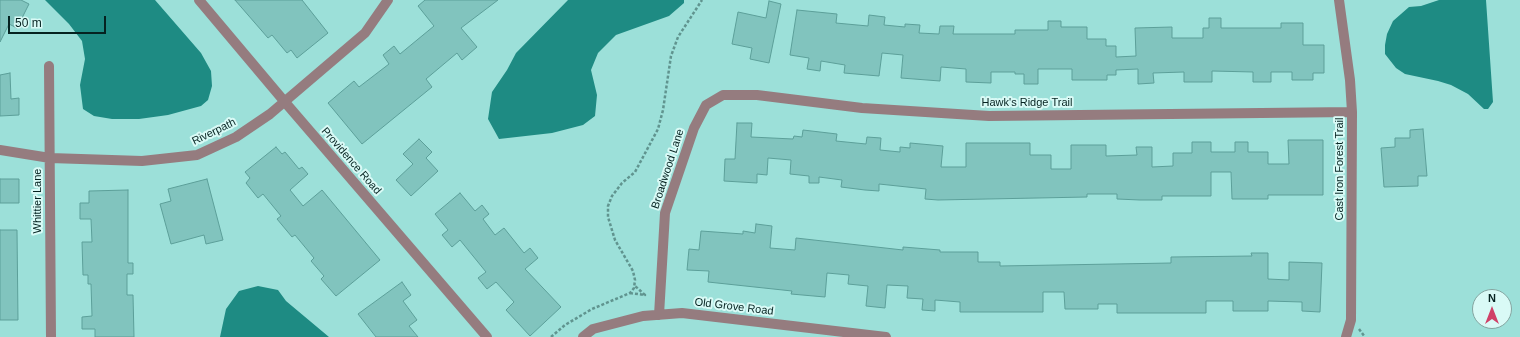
<!DOCTYPE html>
<style>
body{margin:0}
#map{position:relative;width:1520px;height:337px;overflow:hidden;background:#9ce0d9;font-family:Helvetica,sans-serif}
canvas{display:block}
.north{position:absolute;left:1472px;top:289px;width:40px;height:40px;box-sizing:border-box;background:#d9faf6;border:1px solid #84a4a0;border-radius:50%;rotate:0deg;font-size:11px;font-weight:700;line-height:16px;text-align:center;color:#052220}
.north::after{content:'';display:block;margin:auto;width:14px;height:18px;background:#d04168;clip-path:polygon(50% 0,100% 100%,50% 72%,0 100%)}
.scale{position:absolute;left:8px;top:16px;width:98px;height:18px;box-sizing:border-box;border:2px solid #052220;border-top:0;padding-left:5px;font-size:12px;line-height:14px;white-space:nowrap;color:#052220;-webkit-text-stroke:3px #d9faf6;paint-order:stroke}
</style>
<div id="map">
<canvas width="1520" height="337"></canvas>
<div class="north">N</div>
<div class="scale">50 m</div>
</div>
<script>
const context = document.querySelector('canvas').getContext('2d');
context.lineJoin = 'round';
function fillPath(path, color) {
  context.fillStyle = color;
  context.fill(path, 'evenodd');
}
function toPath(rows) {
  const path = new Path2D();
  for (const r of rows) {
    path.moveTo(r[0], r[1]);
    for (let i = 2; i < r.length; i += 2) path.lineTo(r[i], r[i + 1]);
  }
  return path;
}
function stroke(path, color, width, dash) {
  context.strokeStyle = color;
  context.lineWidth = width;
  context.lineCap = dash ? 'butt' : 'round';
  context.setLineDash(dash || []);
  context.stroke(path);
}
function write(font, color, halo, rows, align = 'center') {
  context.font = font + ' Helvetica,sans-serif';
  context.lineWidth = 4;
  context.setLineDash([]);
  context.textBaseline = 'middle';
  context.strokeStyle = halo;
  context.fillStyle = color;
  for (const [text, x, y, turn = 0] of rows) {
    context.save();
    context.translate(x, y);
    context.rotate((+turn || 0) * Math.PI / 180);
    context.textAlign = isNaN(turn) ? turn : align;
    if (halo) context.strokeText(text, 0, 0);
    context.fillText(text, 0, 0);
    context.restore();
  }
}
fillPath(toPath([
 [45,0,155,0,201,53,211,71,212,86,208,100,201,106,168,115,139,119,112,119,94,116,83,109,80,85,85,59,82,41,69,24],
 [568,0,684,0,684,3,669,16,616,35,598,53,591,70,597,95,595,116,583,125,552,133,499,139,488,119,492,92,507,70,516,53],
 [1439,0,1486,0,1493,102,1488,109,1484,109,1468,94,1451,85,1438,81,1405,74,1396,68,1385,54,1385,45,1387,34,1393,21,1409,7,1421,6],
 [258,286,278,290,286,301,329,337,220,337,226,309,239,291]
]), '#1e8b83');
const building = toPath([
 [0,0,21,0,29,4,17,28,9,24,0,42,0,0],
 [235,0,302,0,328,33,297,58,291,50,287,53,272,35,268,38,235,0],
 [425,0,498,0,461,28,477,47,462,60,457,53,426,79,432,87,362,144,328,103,354,81,359,87,389,64,383,55,394,46,400,54,434,26,418,6,425,0],
 [769,1,781,4,769,63,750,59,752,48,732,44,738,12,766,18,769,1],
 [797,10,837,14,836,23,868,26,869,15,885,17,884,25,905,27,905,24,920,25,919,33,939,34,940,26,954,26,953,34,1015,34,1015,30,1048,30,1048,21,1061,21,1061,27,1087,27,1087,39,1106,39,1106,46,1116,46,1116,57,1136,56,1135,28,1172,27,1172,38,1203,38,1203,28,1209,28,1209,18,1221,18,1221,28,1281,28,1281,23,1303,23,1303,45,1324,45,1324,73,1313,73,1313,80,1292,80,1292,72,1271,72,1271,82,1253,82,1253,72,1212,71,1212,82,1184,82,1184,72,1153,73,1154,83,1138,84,1138,69,1116,70,1116,75,1107,75,1107,80,1072,80,1072,69,1038,69,1038,84,1024,84,1024,74,1015,74,1015,72,991,72,991,83,966,82,966,69,941,67,940,81,901,78,903,55,882,53,879,76,844,73,845,65,821,61,820,71,807,69,809,58,790,55,797,10],
 [10,73,11,99,19,98,19,115,0,116,0,75,10,73],
 [737,123,752,123,751,137,793,139,794,136,802,137,803,130,837,134,836,141,866,144,867,137,881,138,880,150,900,152,900,147,910,148,910,143,943,146,941,167,966,167,966,143,1030,143,1030,155,1051,155,1051,169,1071,169,1071,145,1106,145,1106,156,1137,155,1136,147,1152,147,1152,167,1173,166,1173,153,1192,153,1192,142,1211,142,1211,152,1235,152,1235,142,1248,142,1248,152,1268,152,1268,164,1289,164,1288,140,1323,140,1323,195,1268,195,1268,199,1232,199,1231,172,1211,172,1211,196,1162,196,1162,200,1140,200,1117,199,1117,194,1087,194,1087,197,938,200,925,199,926,189,879,184,879,191,865,190,841,187,842,180,819,177,819,183,809,183,809,176,790,174,791,160,768,158,767,175,757,174,757,183,724,181,725,159,735,159,737,123],
 [1423,129,1427,176,1418,176,1418,186,1384,187,1381,148,1395,147,1395,138,1410,138,1410,130,1423,129],
 [419,139,432,152,426,158,438,171,411,196,396,180,413,164,403,154,419,139],
 [276,147,282,154,285,152,299,169,302,167,308,174,290,190,303,206,322,190,380,260,336,296,321,279,324,276,311,261,314,258,295,235,292,237,277,219,281,216,263,194,258,198,246,183,250,178,245,172,276,147],
 [0,179,19,179,19,203,0,203,0,179],
 [207,179,223,240,206,244,204,235,171,244,160,204,171,201,168,189,207,179],
 [128,190,128,263,133,263,133,274,127,274,127,295,133,295,134,337,95,337,95,329,82,329,82,317,92,316,91,284,88,284,88,275,83,275,82,242,92,242,91,219,80,219,80,203,89,203,89,191,128,190],
 [460,193,475,211,482,205,489,214,483,219,495,235,504,228,524,253,530,248,538,258,525,269,561,307,530,336,506,310,514,302,496,282,487,289,478,278,486,272,460,240,452,247,442,235,448,230,435,214,460,193],
 [756,224,772,226,770,248,795,250,796,238,903,250,903,247,940,250,940,252,978,252,978,262,1000,262,1000,266,1171,263,1171,257,1252,256,1251,253,1268,253,1268,279,1289,280,1289,262,1322,263,1320,312,1302,311,1302,302,1268,301,1268,311,1233,311,1233,301,1206,301,1206,313,1117,313,1117,304,1098,304,1098,309,1065,309,1064,292,1043,292,1043,312,960,312,960,302,935,300,935,311,922,310,923,299,907,298,908,286,887,285,885,308,866,306,868,286,848,284,849,275,827,273,825,297,791,294,792,291,708,282,709,271,687,270,689,249,699,250,701,231,743,234,743,231,755,233,756,224],
 [0,230,17,230,18,320,0,320,0,230],
 [402,282,411,295,403,301,417,320,409,326,418,337,376,337,358,314,402,282]
]);
fillPath(building, '#81c4be');
stroke(building, '#5c9f99', 1);
stroke(toPath([
 [630,293,645,295,634,285],
 [1359,329,1365,337],
 [551,337,565,325,592,309,630,293,634,288,635,280,633,271,615,240,608,217,608,206,612,196,622,183,635,172,658,129,663,110,671,56,678,37,702,0]
]), '#60948f', 2.5, [3, 2]);
stroke(toPath([
 [199,0,284,101,487,337],
 [1339,0,1350,80,1352,112,1351,320,1346,337],
 [49,66,51,337],
 [0,150,50,158,142,161,197,155,236,137,270,114,365,33,388,0],
 [659,315,665,213,694,128,706,105,723,95,757,95,862,108,989,116,1352,112],
 [583,337,593,329,643,316,682,313,886,337]
]), '#957c7f', 10);
write('11px', '#052220', '#d9faf6', [
 ["Hawk's Ridge Trail",1027,103],
 ["Riverpath",214,132,-26],
 ["Providence Road",351,161,49],
 ["Broadwood Lane",668,169,-72],
 ["Cast Iron Forest Trail",1340,169,-90],
 ["Whittier Lane",38,201,-90],
 ["Old Grove Road",734,307,7]
]);
</script>
